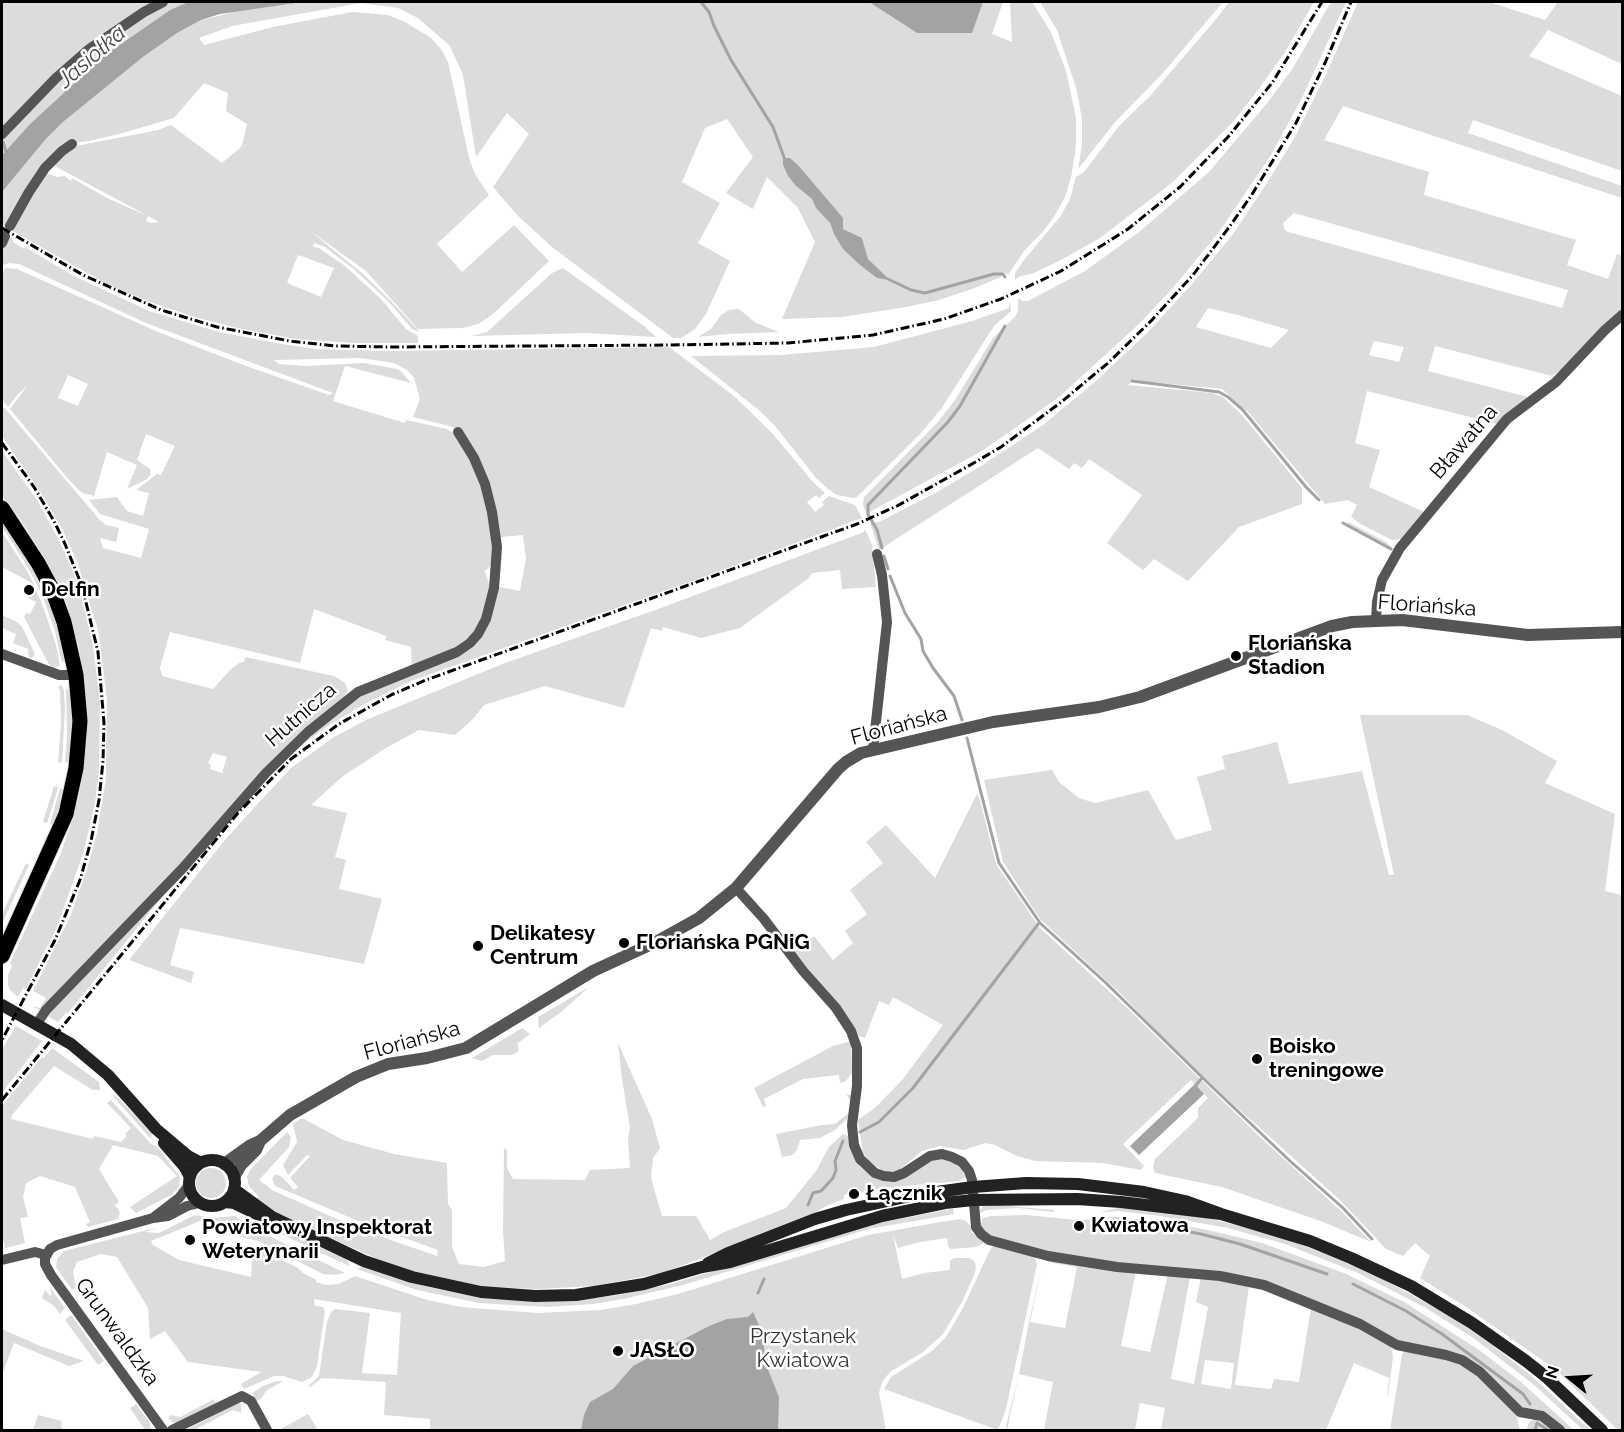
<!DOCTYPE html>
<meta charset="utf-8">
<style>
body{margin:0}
#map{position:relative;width:1624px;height:1432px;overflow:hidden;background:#fff;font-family:Raleway,sans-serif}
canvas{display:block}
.frame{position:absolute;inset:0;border:3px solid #000;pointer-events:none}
.north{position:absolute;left:1540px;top:1348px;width:60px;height:60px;-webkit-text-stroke:4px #fff;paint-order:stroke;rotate:288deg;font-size:16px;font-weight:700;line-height:24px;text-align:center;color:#000}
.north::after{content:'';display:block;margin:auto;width:21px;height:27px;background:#000;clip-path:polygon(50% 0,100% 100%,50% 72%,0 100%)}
</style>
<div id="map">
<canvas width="1624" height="1432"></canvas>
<div class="frame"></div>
<div class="north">N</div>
</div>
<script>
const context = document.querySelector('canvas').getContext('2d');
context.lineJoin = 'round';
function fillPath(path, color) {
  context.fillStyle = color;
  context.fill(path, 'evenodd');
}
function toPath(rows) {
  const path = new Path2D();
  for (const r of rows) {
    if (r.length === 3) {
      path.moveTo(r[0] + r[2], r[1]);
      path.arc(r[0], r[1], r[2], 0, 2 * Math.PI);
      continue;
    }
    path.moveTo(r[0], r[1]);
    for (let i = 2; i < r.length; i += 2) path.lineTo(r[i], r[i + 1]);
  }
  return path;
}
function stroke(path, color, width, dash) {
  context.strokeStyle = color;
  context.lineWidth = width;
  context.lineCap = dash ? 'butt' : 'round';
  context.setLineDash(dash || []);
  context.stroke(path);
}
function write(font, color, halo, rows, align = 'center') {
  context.font = font + ' Raleway,sans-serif';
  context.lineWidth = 5;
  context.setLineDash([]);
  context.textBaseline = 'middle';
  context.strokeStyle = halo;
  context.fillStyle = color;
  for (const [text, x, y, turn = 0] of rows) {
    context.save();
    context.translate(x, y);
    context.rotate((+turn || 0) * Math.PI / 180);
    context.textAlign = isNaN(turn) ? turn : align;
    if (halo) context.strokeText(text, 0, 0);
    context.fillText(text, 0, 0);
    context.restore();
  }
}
fillPath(toPath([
 [2,2,157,2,142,10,2,131],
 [167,2,188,2,170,10,105,55,30,124,2,155,2,138,91,51],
 [303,2,869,2,917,33,971,33,983,2,1003,2,992,34,1012,42,1010,2,1032,2,1051,32,1066,71,1076,118,1076,146,1071,178,1065,197,1055,215,1045,229,1024,251,1008,275,1004,272,1001,277,972,289,939,300,906,307,842,317,782,319,815,242,798,208,767,177,753,209,726,193,753,157,727,119,705,128,682,182,720,203,698,243,730,261,706,314,695,329,681,338,673,338,552,247,519,217,493,187,529,134,507,113,476,157,463,75,450,46,418,18,398,8,361,3,232,26,199,38,204,45,273,27,352,12,388,15,405,22,431,38,441,49,448,62,469,158,475,174,489,195,437,244,462,272,514,225,549,261,493,314,478,324,463,328,418,329,366,271,309,230,363,274,390,300,420,332,412,329,389,302,356,271,325,247,314,243,313,247,319,248,345,266,381,299,406,329,418,336,418,343,354,343,296,339,237,328,198,318,147,301,105,283,11,230,44,172,57,177,65,176,71,181,72,178,107,198,148,216,146,221,150,223,159,222,51,164,71,147,158,130,171,125,222,163,242,146,247,124,226,111,228,93,204,83,174,118,119,134,89,141,70,143,33,182,2,237,2,192,45,140,63,122,143,57,177,33,201,20,239,11],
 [790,158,798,165,842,218,843,229,862,238,868,259,889,279,877,277,860,265,834,234,830,223,817,208,812,199,795,185,788,176,783,165],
 [298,255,334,268,321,297,287,283],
 [1040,2,1223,2,1163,73,1116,121,1078,169,1082,145,1082,120,1077,91,1057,30],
 [1229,2,1314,2,1285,52,1261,86,1233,122,1173,182,1100,238,1063,259,1034,273,1018,277,1015,280,1015,273,1024,260,1060,217,1070,199,1076,177,1084,172,1119,126,1150,96,1217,18],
 [1331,2,1346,2,1302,98,1271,155,1219,232,1172,289,1140,323,1058,398,982,451,866,514,863,505,864,497,937,423,955,400,993,338,1015,317,1018,311,1018,298,1023,301,1028,301,1085,271,1139,232,1209,172,1268,102,1293,68],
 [1358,2,1489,2,1545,20,1558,2,1622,2,1622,64,1548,30,1529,56,1622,96,1622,171,1473,120,1468,133,1622,186,1622,198,1343,106,1324,140,1429,172,1424,195,1576,240,1567,265,1608,279,1617,254,1622,256,1622,311,1568,366,1552,376,1435,346,1428,371,1528,397,1498,424,1367,391,1355,443,1380,450,1369,487,1424,512,1403,539,1392,540,1359,523,1351,517,1357,505,1348,500,1325,504,1248,412,1222,389,1140,381,1135,379,1128,385,1212,393,1223,397,1242,415,1302,488,1302,504,1239,527,1188,581,1154,559,1143,570,1107,543,1142,495,1089,459,1082,468,1074,463,1069,469,1038,448,879,550,870,523,879,522,937,492,981,466,1043,425,1096,381,1148,332,1192,284,1233,234,1267,183,1295,137,1327,72],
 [1294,213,1568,290,1562,308,1285,231,1283,223],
 [1208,308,1238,315,1289,330,1271,348,1196,327],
 [1374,341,1404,347,1399,362,1369,355],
 [8,236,12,238,13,242,24,249,25,247,72,275,149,311,219,332,288,345,317,349,391,351,669,347,734,396,772,433,813,482,825,493,819,498,816,495,807,502,815,512,824,505,822,502,829,496,855,505,862,518,709,575,411,681,366,703,331,724,303,744,268,775,305,737,361,695,383,684,454,657,474,642,485,628,492,611,500,559,502,556,499,587,520,591,526,558,523,535,501,537,502,550,500,549,496,517,489,490,463,435,458,429,449,426,413,417,420,399,414,378,407,370,394,363,360,358,274,360,279,364,305,366,364,363,397,369,401,371,411,383,345,366,333,401,405,423,406,420,447,429,457,435,469,454,483,488,494,530,495,561,485,571,491,590,484,617,477,631,464,645,449,653,412,667,411,647,385,640,386,636,314,609,300,663,170,632,160,668,162,676,213,689,230,670,239,663,244,662,245,657,334,676,345,683,348,691,339,703,303,733,272,763,163,886,41,1011,32,1006,40,1008,46,998,33,991,70,917,87,869,97,833,106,778,107,700,99,634,77,561,62,529,41,493,2,436,2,405,99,519,106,525,119,528,116,542,100,538,103,548,141,558,149,529,100,514,89,500,117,497,127,511,143,516,149,493,136,490,157,474,161,475,175,446,146,434,137,460,150,469,151,474,147,479,127,489,137,465,107,452,94,496,82,493,69,480,10,409,27,386,18,394,8,407,2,400,2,270,7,268,17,269,158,332,246,366,329,395,333,393,146,323,19,264,9,263,3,265,2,247],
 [68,375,88,384,78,406,58,398],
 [213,753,227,757,222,773,210,769,211,765,208,763],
 [563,268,644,326,656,337,586,333,472,336,487,332,552,273],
 [1010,300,1011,311,994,326,941,409,920,434,857,497,853,498,837,495,828,489,816,478,775,426,760,411,691,356,781,355,874,347,972,321,1009,308],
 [739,309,756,323,779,332,728,334,698,337,711,329,721,315,729,310],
 [2,451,37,500,59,540,73,571,83,604,93,645,100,702,99,771,95,803,84,851,57,927,26,989,23,988,18,997,10,990,8,985,8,975,12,966,10,963,60,855,70,827,79,796,84,766,87,709,80,653,67,604,42,553,18,516,2,496],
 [2,520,24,553,49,603,56,622,65,659,62,664,55,631,41,592,24,561,2,527],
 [1348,522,1386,542,1395,550,1394,551,1346,526],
 [865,529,872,545,876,587,842,589,840,570,812,573,809,578,740,628,701,638,663,627,662,631,651,628,624,708,545,686,484,705,473,719,455,735,419,730,386,748,343,776,311,805,347,813,335,857,346,860,339,889,382,899,364,964,180,928,170,965,194,972,191,983,129,960,224,841,262,799,291,768,334,737,368,719,505,663,658,609,864,532],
 [2,532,29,574,43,606,56,645,60,665,58,667,52,667,48,663,24,617,26,613,30,614,36,602,28,598,30,594,28,593,32,583,2,567],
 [2,615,17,622,22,627,35,654,32,658,29,657,28,649,13,643,16,634,2,628],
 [60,685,62,686,64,691,65,709,62,763,58,762,61,723,60,689,58,688],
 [66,687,71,694,72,717,69,763,65,762,67,736],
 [1360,715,1467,715,1502,730,1557,761,1545,783,1615,814,1605,891,1622,895,1622,1430,1618,1430,1555,1369,1466,1307,1420,1278,1430,1256,1415,1243,1403,1256,1386,1249,1340,1200,1223,1095,1162,1037,1121,994,1040,919,1003,862,984,780,1052,770,1059,782,1079,798,1095,803,1148,790,1176,840,1212,830,1197,777,1225,769,1222,756,1277,742,1289,784,1362,771,1389,875,1394,875],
 [54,786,58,787,56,795,47,823,43,822],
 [60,788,64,790,60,806,55,822,52,825,50,824],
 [977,794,980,800,996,864,1040,928,1124,1005,1260,1137,1342,1212,1371,1242,1323,1222,1222,1187,1155,1173,1153,1166,1155,1159,1198,1118,1198,1108,1208,1098,1191,1080,1123,1144,1144,1166,1141,1170,1103,1163,1035,1161,1017,1156,995,1145,985,1143,964,1150,940,1146,922,1151,899,1170,890,1172,880,1169,869,1161,863,1153,858,1120,876,1107,903,1079,943,1025,893,997,889,1005,879,1001,865,1038,859,1036,794,952,814,936,833,960,853,943,845,931,867,914,850,890,883,863,866,842,886,825,935,878],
 [26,863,29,865,2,924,2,914],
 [189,864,68,1013,66,1013,58,1022,49,1017,48,1015],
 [589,987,561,1012,539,1028,538,1017],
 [16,1026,42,1041,2,1093,2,1049],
 [522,1028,530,1034,517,1044,519,1048,518,1052,511,1055,493,1055,482,1061,472,1058],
 [851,1041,852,1073,845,1082,840,1083,839,1075,803,1079,764,1099,766,1106,763,1107,754,1088,833,1046],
 [618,1043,652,1119,660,1148,653,1158,651,1178,662,1216,696,1216,710,1240,724,1232,786,1208,816,1171,829,1147,843,1134,848,1136,856,1161,860,1167,877,1179,927,1161,944,1158,958,1164,966,1177,960,1181,884,1188,857,1193,857,1191,844,1195,844,1199,826,1206,806,1218,663,1273,594,1286,538,1289,486,1287,415,1272,382,1261,279,1215,257,1200,258,1196,249,1186,247,1177,250,1170,287,1132,291,1137,289,1147,259,1180,272,1190,359,1229,437,1256,438,1250,363,1223,275,1186,272,1178,276,1174,282,1177,294,1190,298,1187,290,1178,310,1156,307,1155,288,1175,283,1165,297,1142,293,1124,300,1119,304,1119,343,1140,394,1154,447,1163,448,1204,452,1210,452,1247,459,1264,484,1267,505,1261,503,1231,504,1148,507,1150,507,1168,513,1179,585,1180,590,1170,630,1168,628,1140,630,1127,622,1079],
 [52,1048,99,1082,100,1090,93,1090,54,1066,12,1115,11,1119,93,1139,94,1136,121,1142,127,1136,125,1134,131,1128,107,1103,111,1100,151,1144,154,1145,160,1150,180,1177,179,1186,173,1194,136,1213,130,1207,177,1176,158,1156,113,1145,99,1169,119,1202,115,1205,120,1212,118,1219,88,1227,86,1224,90,1222,75,1187,40,1176,26,1183,23,1197,28,1217,20,1218,25,1243,2,1249,5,1247,2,1236,2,1106,42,1057,44,1058],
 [111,1094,118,1098,135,1115,152,1134,151,1139],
 [846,1094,853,1096,848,1118,835,1130,820,1138,800,1140,797,1150,792,1155,782,1157,776,1134,822,1125,835,1124,850,1112,850,1100],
 [211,1183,15],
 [997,1205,1054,1210,1054,1212,1018,1208,987,1210,979,1213,983,1206],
 [1122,1207,1208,1218,1247,1228,1289,1240,1336,1258,1384,1280,1450,1316,1492,1345,1533,1377,1590,1430,1583,1430,1533,1384,1472,1337,1424,1307,1358,1273,1285,1244,1228,1228,1160,1216,1118,1211,1100,1212],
 [951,1209,953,1209,954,1214,869,1229,683,1285,623,1299,593,1304,545,1307,479,1303,417,1290,357,1269,363,1266,428,1287,489,1299,536,1301,588,1299,619,1295,670,1284,864,1226],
 [195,1215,213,1218,235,1216,257,1230,345,1273,335,1275,323,1274,258,1241,234,1235,232,1227,218,1221,216,1223,205,1219,151,1241,153,1245,179,1260,251,1277,253,1245,298,1268,303,1273,316,1280,316,1282,326,1285,339,1284,355,1276,427,1300,461,1307,537,1313,601,1310,636,1304,678,1294,868,1235,935,1223,960,1219,966,1221,973,1229,971,1232,984,1243,976,1247,951,1249,948,1246,947,1238,920,1242,898,1248,893,1235,902,1279,924,1273,950,1270,950,1261,954,1258,969,1258,974,1261,976,1266,975,1273,962,1302,943,1334,923,1352,890,1372,882,1382,879,1393,886,1430,430,1430,430,1419,384,1415,386,1382,322,1378,310,1387,308,1386,319,1376,327,1322,331,1312,335,1309,370,1313,362,1373,397,1375,401,1313,314,1299,315,1306,323,1307,325,1311,317,1366,312,1377,302,1382,283,1376,274,1376,244,1389,241,1384,261,1372,188,1362,165,1331,150,1339,148,1308,117,1257,101,1254,77,1262,73,1271,75,1283,78,1287,72,1290,56,1267,57,1259,64,1251,151,1229,157,1228,145,1232,159,1233],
 [249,1215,344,1258,348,1261,349,1266,262,1225],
 [1026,1215,1078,1220,1076,1227,1080,1228,1081,1220,1114,1217,1157,1221,1208,1230,1262,1243,1344,1273,1406,1303,1479,1350,1521,1382,1574,1430,1564,1430,1519,1406,1483,1370,1403,1344,1312,1301,1177,1270,1069,1256,1001,1241,983,1230,980,1223,982,1223,982,1219,990,1216],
 [995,1246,1034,1256,1037,1264,1006,1409,998,1430,884,1389,891,1377,932,1351,946,1337,963,1308,988,1254,992,1247],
 [1053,1259,1136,1271,1121,1346,1150,1352,1168,1274,1190,1277,1171,1379,1194,1384,1208,1307,1196,1302,1201,1277,1249,1286,1235,1385,1271,1389,1274,1379,1299,1382,1311,1308,1343,1319,1391,1346,1393,1357,1388,1395,1387,1396,1389,1378,1354,1363,1326,1430,1161,1430,1165,1408,1140,1403,1135,1430,1044,1430,1053,1382,1019,1374,1007,1430,1006,1426,1019,1374,1029,1322,1043,1260,1030,1322,1065,1328,1077,1267,1052,1263],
 [1205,1360,1234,1363,1231,1389,1201,1384],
 [48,1285,65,1308,60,1314,54,1306,42,1298,45,1290,50,1296,52,1294],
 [71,1315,104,1361,98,1365,65,1320],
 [2,1329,40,1346,84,1361,69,1366,14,1343,2,1375],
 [1404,1351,1447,1359,1471,1368,1516,1414,1520,1430,1390,1430,1402,1355],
 [277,1381,283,1381,266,1391,261,1399,256,1401,252,1393,263,1386],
 [214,1399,216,1403,177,1423,171,1422,172,1420,168,1419,170,1415,180,1417],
 [238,1403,241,1404,241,1413,233,1410,194,1430,186,1430],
 [136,1404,150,1423,151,1430,145,1430,130,1408],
 [308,1414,318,1430,279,1430],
 [38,1415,62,1421,61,1427,64,1430,33,1430],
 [1536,1418,1553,1430,1526,1430,1529,1422]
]), '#dcdcdc');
fillPath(toPath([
 [188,2,303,2,220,14,201,20,177,33,143,57,63,122,45,140,2,192,2,155,30,124,105,55,170,10],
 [869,2,983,2,972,33,917,33],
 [783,158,790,158,798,165,843,218,843,229,862,238,868,259,890,280,877,278,860,265,843,249,834,234,830,223,816,208,812,199,795,185,788,176,783,165],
 [1195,1084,1204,1094,1139,1155,1130,1146],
 [753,1312,763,1334,765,1362,779,1397,778,1430,581,1430,584,1415,590,1402,613,1389,633,1366,709,1326,727,1319,748,1317]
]), '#a3a3a3');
stroke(toPath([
 [701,2,709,12,714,26,731,60,773,127,785,160],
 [3,142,7,155],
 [888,279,911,290,925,293,994,274,1003,274,1005,277],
 [1132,381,1219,392,1228,397,1242,409,1306,487,1319,500],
 [1343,523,1391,549],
 [882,548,877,530,868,514,868,505,948,422,960,406,1005,326],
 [884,556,888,569],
 [890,576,905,613,921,639,923,651,933,668,954,696,962,720],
 [967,738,999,863,1040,923,1106,983,1207,1082,1290,1161,1343,1208,1372,1239],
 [1196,1085,1202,1078],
 [860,1132,879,1122,913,1088,1039,923],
 [808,1205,813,1193,821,1191,833,1178,836,1170,835,1161,843,1141],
 [1115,1219,1201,1234,1240,1244,1327,1274],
 [1353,1284,1406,1311,1442,1334,1523,1394,1530,1404],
 [758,1293,764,1279],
 [1535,1430,1537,1423,1548,1430]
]), '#a3a3a3', 3);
const primary = toPath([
 [2,508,38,563,52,589,64,622,76,675,80,721,76,768,66,814,2,956]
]);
stroke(primary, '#dbdbdb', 17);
stroke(toPath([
 [2,134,56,78,88,50,144,12,163,2],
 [10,226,29,192,45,168,62,151,72,144],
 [2,243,5,236],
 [1376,621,1377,602,1382,580,1400,548,1507,419,1556,382,1605,330,1622,315],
 [2,654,59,675,76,675],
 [873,749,887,622,882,575,877,554],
 [736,888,764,919,803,971,836,1008,851,1031,857,1048,857,1086,852,1125,854,1145,860,1159,875,1173,884,1176,894,1177,904,1173,930,1156,942,1154,952,1157,962,1162,969,1171,972,1180,976,1227,981,1234,989,1240,1048,1256,1117,1267,1220,1276,1264,1285,1360,1324,1397,1345,1446,1355,1462,1360,1480,1372,1520,1412,1542,1416,1560,1430],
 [36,1025,46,1010,182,869,266,773,308,732,358,692,457,652,470,643,478,634,486,619,494,588,497,547,492,512,485,484,474,458,458,432],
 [153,1218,179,1198,189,1185],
 [2,1260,35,1252,46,1255],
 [163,1430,51,1275,45,1264,45,1258,50,1249,57,1245,153,1218,168,1216,187,1206,199,1203],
 [172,1430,242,1396,251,1401,267,1430]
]), '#555', 10);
stroke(toPath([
 [224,1164,249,1146,260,1141],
 [234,1177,241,1165,256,1150,260,1141,290,1115,356,1077,388,1064,427,1058,466,1048,593,971,656,942,699,918,736,888,838,769,846,762,861,753,993,722,1099,707,1140,697,1332,626,1352,622,1402,620,1528,635,1622,632]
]), '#555', 12);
stroke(toPath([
 [2,1005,71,1044,108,1075,156,1129,188,1156,201,1163],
 [164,1143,184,1166,190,1177],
 [212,1183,23],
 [234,1189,271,1216],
 [225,1202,234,1203,257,1214,272,1217,364,1261,412,1277,481,1292,535,1296,576,1295,644,1284,702,1267,730,1262,882,1216,945,1203,973,1200,1077,1199,1121,1202,1221,1214],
 [708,1263,728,1253,815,1219,846,1210,915,1195,973,1187,1026,1183,1078,1184,1144,1192,1185,1201,1221,1214,1310,1241,1351,1258,1411,1286,1472,1323,1526,1361,1545,1376,1602,1430]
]), '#222', 12);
stroke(primary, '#000', 15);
stroke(toPath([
 [2,228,83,275,161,310,217,327,290,341,335,346,392,347,672,345,788,343,873,335,944,319,1001,299,1061,271,1128,229,1180,187,1228,137,1272,83,1322,2],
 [2,443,34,487,54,521,65,544,82,586,98,652,104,723,103,761,99,800,91,841,80,880,55,940,2,1040],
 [2,1100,238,813,291,759,339,724,391,695,426,680,857,524,897,506,972,464,1001,447,1060,403,1108,363,1151,321,1193,275,1230,226,1251,196,1296,123,1325,63,1351,2]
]), '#000', 3, [9, 3, 1.5, 3]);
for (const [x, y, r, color] of [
 [29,590,6,"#000"],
 [1236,656,6,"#000"],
 [624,943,6,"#000"],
 [478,946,6,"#000"],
 [1257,1059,6,"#000"],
 [854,1194,6,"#000"],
 [1079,1226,6,"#000"],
 [190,1240,6,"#000"],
 [618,1351,6,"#000"]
]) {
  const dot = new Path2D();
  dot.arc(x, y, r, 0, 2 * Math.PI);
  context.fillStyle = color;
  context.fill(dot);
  stroke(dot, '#fff', 2);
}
write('21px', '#000', '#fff', [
 ["Bławatna",1464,442,-49],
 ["Floriańska",1427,606,4],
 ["Hutnicza",301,715,-41],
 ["Floriańska",899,726,-15],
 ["Floriańska",412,1041,-15],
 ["Grunwaldzka",117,1332,54]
]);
write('bold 21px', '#000', '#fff', [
 ["Delfin",41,590],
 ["Floriańska",1248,644],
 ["Stadion",1248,668],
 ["Delikatesy",490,934],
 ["Centrum",490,958],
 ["Floriańska PGNiG",636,943],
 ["Boisko",1269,1047],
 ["treningowe",1269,1071],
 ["Łącznik",866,1194],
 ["Kwiatowa",1091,1226],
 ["Powiatowy Inspektorat",202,1228],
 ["Weterynarii",202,1252],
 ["JASŁO",630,1351]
], 'left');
write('21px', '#333', '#fff', [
 ["Przystanek",803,1337],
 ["Kwiatowa",803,1361]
]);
write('italic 22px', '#444', '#fff', [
 ["Jasiołka",92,57,-41]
]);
</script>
